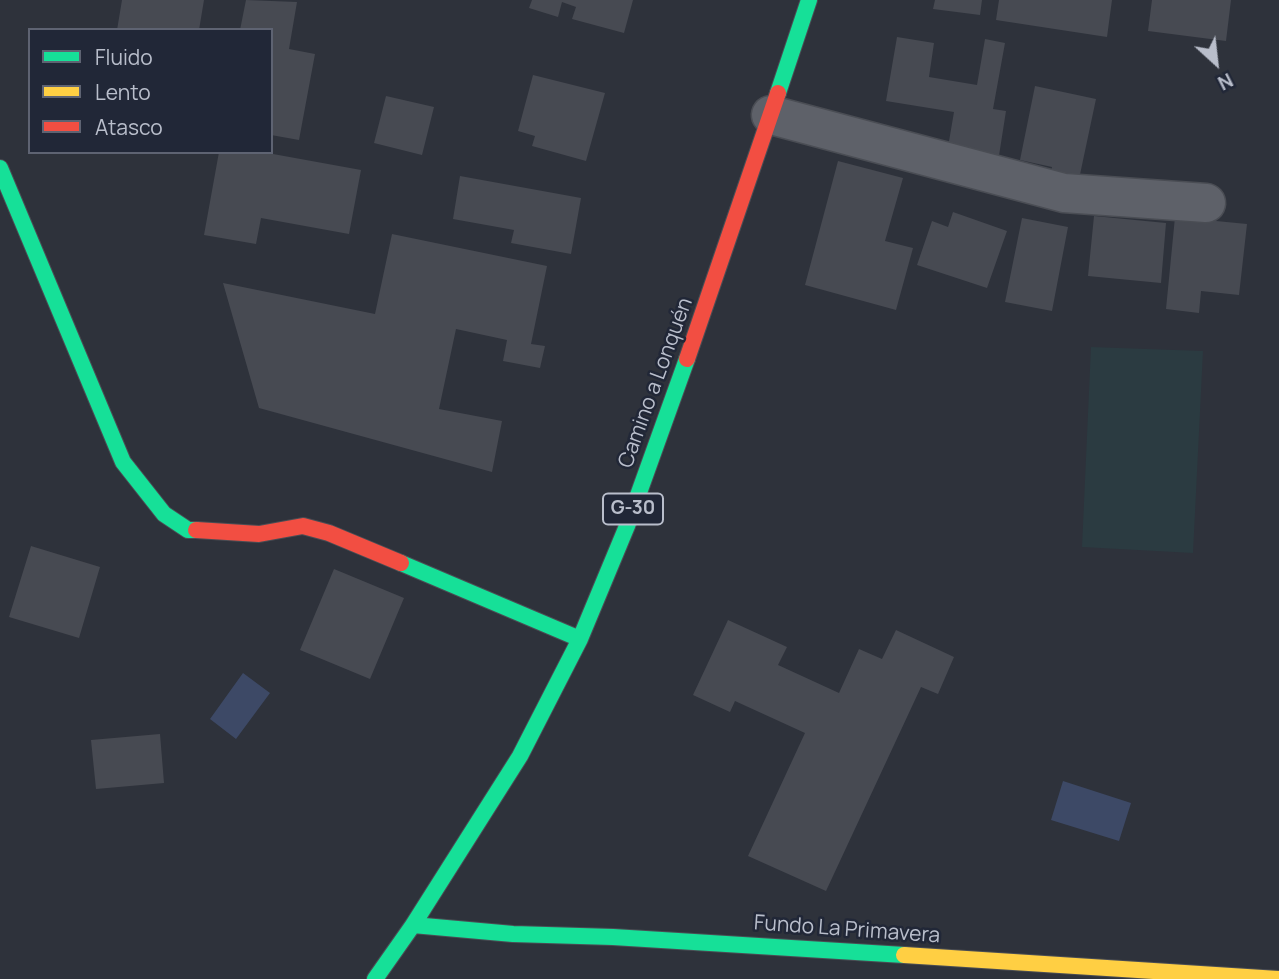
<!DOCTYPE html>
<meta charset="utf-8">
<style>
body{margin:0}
#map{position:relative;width:1279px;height:979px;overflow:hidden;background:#2e323b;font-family:Manrope,sans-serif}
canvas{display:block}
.legend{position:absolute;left:28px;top:28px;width:245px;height:126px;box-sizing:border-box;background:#212737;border:2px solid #5e6372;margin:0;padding:9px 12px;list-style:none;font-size:21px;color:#b9becb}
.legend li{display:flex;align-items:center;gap:14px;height:35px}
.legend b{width:35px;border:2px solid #5e6372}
.north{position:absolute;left:1181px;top:28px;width:70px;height:70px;-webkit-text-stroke:5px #212737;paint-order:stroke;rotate:153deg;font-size:19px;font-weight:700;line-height:28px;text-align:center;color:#b9becb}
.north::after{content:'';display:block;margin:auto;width:24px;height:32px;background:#b9becb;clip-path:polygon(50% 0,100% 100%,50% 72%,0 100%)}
</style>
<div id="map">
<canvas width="1279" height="979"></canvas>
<ul class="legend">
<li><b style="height:9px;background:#16e098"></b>Fluido</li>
<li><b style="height:9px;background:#ffcf43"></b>Lento</li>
<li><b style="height:9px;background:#f24e42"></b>Atasco</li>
</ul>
<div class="north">N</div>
</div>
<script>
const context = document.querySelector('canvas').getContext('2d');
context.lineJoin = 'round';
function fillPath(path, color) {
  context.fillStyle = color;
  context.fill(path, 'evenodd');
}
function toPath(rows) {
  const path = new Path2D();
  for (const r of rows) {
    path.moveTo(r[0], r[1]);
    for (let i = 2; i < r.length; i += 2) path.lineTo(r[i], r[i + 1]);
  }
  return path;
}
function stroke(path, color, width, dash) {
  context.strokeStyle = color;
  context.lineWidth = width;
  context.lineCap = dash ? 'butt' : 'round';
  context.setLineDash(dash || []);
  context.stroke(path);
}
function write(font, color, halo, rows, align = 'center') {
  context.font = font + ' Manrope,sans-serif';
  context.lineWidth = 5;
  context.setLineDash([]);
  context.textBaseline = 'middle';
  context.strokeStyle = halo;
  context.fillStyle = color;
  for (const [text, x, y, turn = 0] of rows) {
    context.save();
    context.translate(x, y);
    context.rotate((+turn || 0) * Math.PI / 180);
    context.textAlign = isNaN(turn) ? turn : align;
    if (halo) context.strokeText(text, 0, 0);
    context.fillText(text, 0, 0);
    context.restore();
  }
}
fillPath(toPath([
 [1091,347,1203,351,1193,553,1082,547]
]), '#2b3b41');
fillPath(toPath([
 [243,673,270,693,236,739,210,719],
 [1063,781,1131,803,1119,841,1051,820]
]), '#3d4966');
fillPath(toPath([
 [122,0,204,0,199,30,117,30],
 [246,0,297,2,289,49,315,54,299,140,271,135,271,30,240,30],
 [532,0,633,0,624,33,572,19,576,7,562,2,558,17,529,8],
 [935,0,982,0,980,15,933,9],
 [999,0,1112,0,1107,37,996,20],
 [1152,0,1231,0,1226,41,1148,31],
 [897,37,934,43,929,77,977,85,985,39,1005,43,993,109,1006,111,998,162,947,153,954,112,886,101],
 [533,75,605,93,586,161,532,146,535,136,518,131],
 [1035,86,1096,99,1078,184,1050,178,1052,167,1020,160],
 [386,96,434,107,422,155,374,143],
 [219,152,262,152,361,170,349,234,261,218,256,244,204,235],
 [838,161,903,178,885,241,913,248,896,310,805,285],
 [460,176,581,198,571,254,511,243,514,230,453,219],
 [953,212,1007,231,987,288,917,265,932,221,948,227],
 [1094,216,1166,223,1161,283,1088,276],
 [1175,217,1247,224,1239,295,1201,291,1199,313,1166,309],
 [1022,218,1068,227,1052,311,1005,302],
 [392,234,547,266,531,344,545,346,540,368,503,361,507,340,456,329,439,409,502,421,492,472,259,408,223,283,375,314],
 [31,546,100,567,79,638,9,617],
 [334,569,404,598,370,679,300,650],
 [728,620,787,647,778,665,839,693,859,649,882,659,896,630,954,657,938,694,921,687,826,891,748,856,805,733,735,701,730,712,693,695],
 [160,734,164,783,96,789,91,740]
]), '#474a52');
const street = toPath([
 [771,115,1064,193,1206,203]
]);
const fast = toPath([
 [778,93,809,0],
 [0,168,123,462,164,514,188,530,196,530],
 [401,563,580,639],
 [413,925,513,934,613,937,904,955],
 [375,979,413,925,520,756,580,639,627,526,687,359]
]);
const slow = toPath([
 [904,955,1278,979]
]);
const jam = toPath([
 [687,359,778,93],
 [196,530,259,534,303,526,329,533,401,563]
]);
stroke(street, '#4a4d54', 41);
stroke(fast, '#4a4d54', 18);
stroke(slow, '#4a4d54', 18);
stroke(jam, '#4a4d54', 18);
stroke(street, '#5e6169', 38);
stroke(fast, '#16e098', 16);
stroke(slow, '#ffcf43', 16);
stroke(jam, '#f24e42', 16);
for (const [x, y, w] of [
 [633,509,60]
]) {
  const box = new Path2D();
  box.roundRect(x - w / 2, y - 15.5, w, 31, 5);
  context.fillStyle = '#212737';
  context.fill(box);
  stroke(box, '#b9becb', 2);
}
write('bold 19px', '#b9becb', null, [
 ["G-30",633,509]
]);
write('21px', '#b9becb', '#212737', [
 ["Camino a Lonquén",656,383,-70],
 ["Fundo La Primavera",847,930,4]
]);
</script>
